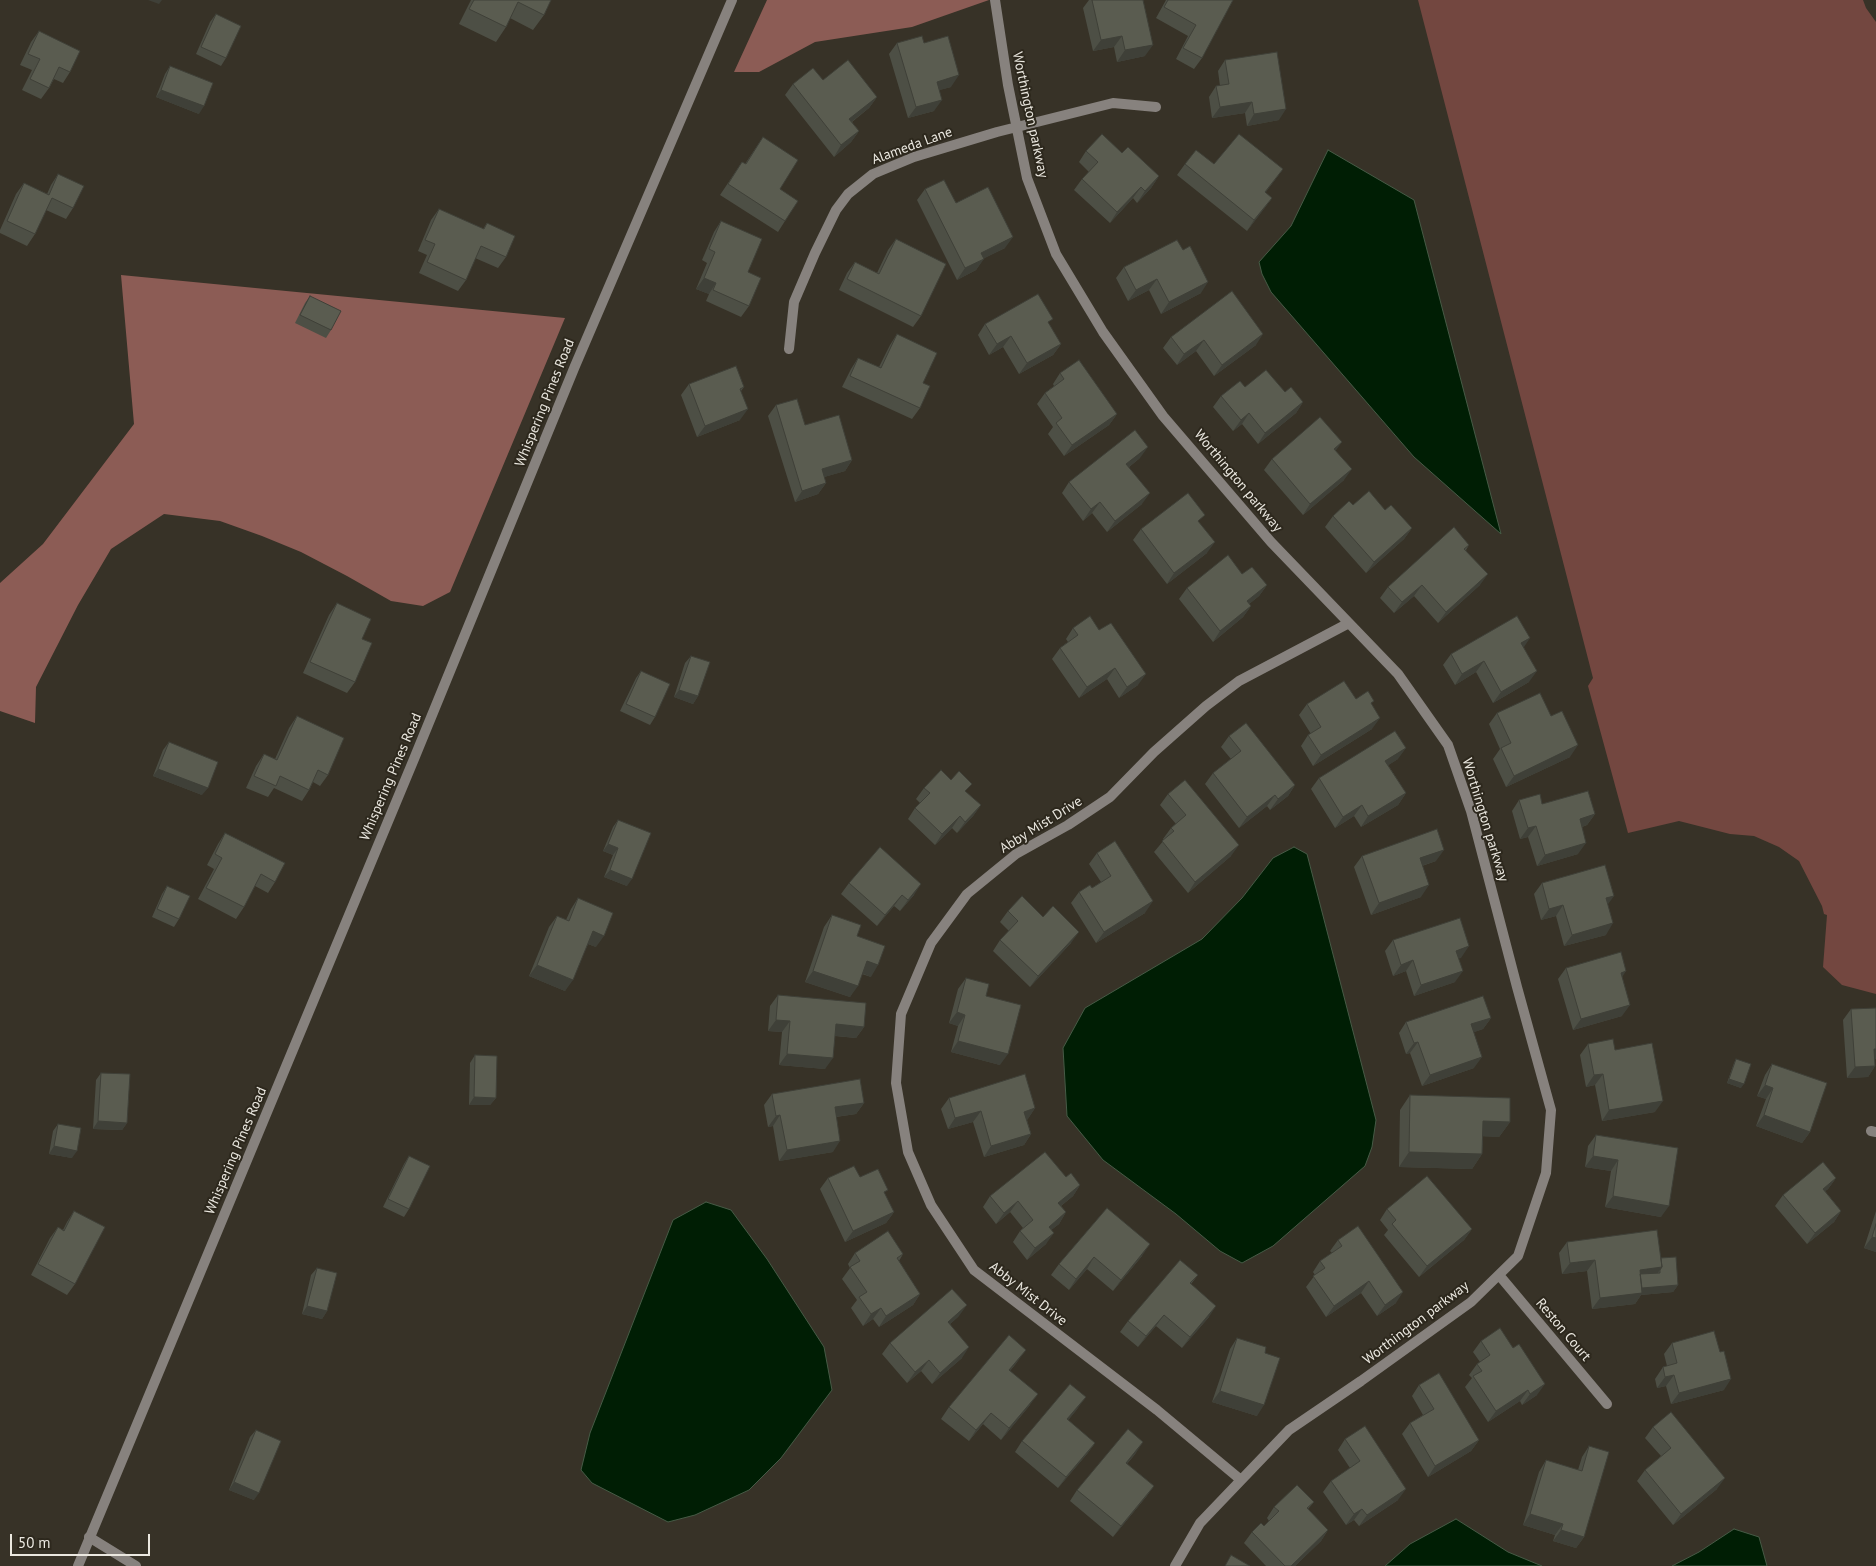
<!DOCTYPE html>
<style>
body{margin:0}
#map{position:relative;width:1876px;height:1566px;overflow:hidden;background:#373227;font-family:"PT Sans",sans-serif}
canvas{display:block}
.scale{position:absolute;left:10px;top:1534px;width:140px;height:22px;box-sizing:border-box;border:2px solid #ebe8e0;border-top:0;padding-left:6px;font-size:15px;line-height:18px;white-space:nowrap;color:#ebe8e0;-webkit-text-stroke:4px #2d281d;paint-order:stroke}
</style>
<div id="map">
<canvas width="1876" height="1566"></canvas>
<div class="scale">50 m</div>
</div>
<script>
const context = document.querySelector('canvas').getContext('2d');
context.lineJoin = 'round';
function fillPath(path, color) {
  context.fillStyle = color;
  context.fill(path, 'evenodd');
}
function toPath(rows) {
  const path = new Path2D();
  for (const r of rows) {
    path.moveTo(r[0], r[1]);
    for (let i = 2; i < r.length; i += 2) path.lineTo(r[i], r[i + 1]);
  }
  return path;
}
function stroke(path, color, width, dash) {
  context.strokeStyle = color;
  context.lineWidth = width;
  context.lineCap = dash ? 'butt' : 'round';
  context.setLineDash(dash || []);
  context.stroke(path);
}
function write(font, color, halo, rows, align = 'center') {
  context.font = font + ' "PT Sans",sans-serif';
  context.lineWidth = 4;
  context.setLineDash([]);
  context.textBaseline = 'middle';
  context.strokeStyle = halo;
  context.fillStyle = color;
  for (const [text, x, y, turn = 0] of rows) {
    context.save();
    context.translate(x, y);
    context.rotate((+turn || 0) * Math.PI / 180);
    context.textAlign = isNaN(turn) ? turn : align;
    if (halo) context.strokeText(text, 0, 0);
    context.fillText(text, 0, 0);
    context.restore();
  }
}
fillPath(toPath([
 [1418,0,1863,0,1866,8,1876,22,1876,994,1842,985,1823,967,1827,915,1824,914,1822,906,1799,861,1779,847,1754,836,1730,834,1679,821,1628,833,1588,686,1593,678]
]), '#734740');
fillPath(toPath([
 [767,0,989,0,912,27,815,42,759,72,734,72],
 [121,275,565,318,450,592,423,606,391,601,347,576,301,552,262,536,220,521,164,514,111,549,78,605,36,687,35,723,0,711,0,583,43,544,134,424]
]), '#8c5c55');
const water = toPath([
 [1328,150,1414,200,1501,534,1414,457,1271,292,1262,274,1259,262,1291,226,1328,150],
 [1294,847,1307,854,1376,1120,1372,1147,1365,1166,1273,1246,1242,1263,1220,1251,1176,1214,1103,1160,1067,1116,1063,1048,1085,1008,1202,939,1242,898,1273,858,1294,847],
 [706,1202,731,1210,767,1259,824,1347,832,1390,781,1458,749,1490,695,1515,668,1522,592,1483,581,1470,590,1433,673,1220,706,1202],
 [1456,1519,1508,1552,1542,1566,1385,1566,1410,1544,1456,1519],
 [1734,1529,1759,1537,1767,1566,1672,1566,1699,1552,1734,1529]
]);
fillPath(water, '#001e04');
stroke(water, '#465b46', 1);
stroke(toPath([
 [89,1537,136,1566]
]), '#87827e', 10);
stroke(toPath([
 [995,0,1008,85,1027,178,1056,254,1103,332,1163,416,1271,542,1398,674,1448,745,1471,811,1517,987,1551,1110,1546,1173,1518,1256,1471,1302,1361,1381,1289,1430,1200,1523,1175,1566],
 [789,349,794,302,815,253,836,210,848,194,873,174,914,157,997,132,1113,103,1156,107],
 [1871,1131,1876,1132],
 [1499,1275,1607,1404],
 [1241,1480,1157,1410,974,1270,931,1205,908,1152,896,1083,901,1014,931,943,967,894,1016,854,1068,825,1110,797,1154,752,1206,706,1239,681,1349,623],
 [78,1566,414,759,575,366,732,0]
]), '#87827e', 10);
fillPath(toPath([
 [471,0,551,0,544,15,533,30,510,18,506,27,496,42,459,24],
 [1089,0,1092,0,1145,56,1117,62,1114,47,1093,51,1083,8],
 [1166,0,1233,0,1202,58,1194,69,1176,59,1188,36,1156,18],
 [216,14,226,58,221,66,196,54,210,22],
 [39,31,70,72,63,83,54,79,49,88,41,99,22,90,32,70,20,65,31,42],
 [897,43,924,43,951,87,939,90,934,111,908,118,889,54],
 [1225,60,1279,120,1247,126,1245,113,1212,118,1209,97,1216,86,1220,86,1218,71],
 [170,66,199,114,156,97,165,74],
 [823,80,877,97,869,108,852,122,859,131,851,142,834,157,785,95,793,84],
 [763,137,785,221,778,232,720,195,742,162,745,164],
 [1086,151,1122,153,1159,176,1151,188,1137,203,1133,198,1110,223,1074,190,1082,179,1089,172,1079,162],
 [1185,164,1283,169,1265,193,1272,198,1247,231,1177,175],
 [58,174,73,208,66,219,46,210,35,234,27,246,0,233,0,230,16,194,24,183,47,194,51,185],
 [925,189,956,203,1005,248,984,258,976,270,957,280,917,200],
 [439,209,483,229,487,223,506,257,498,268,475,258,466,280,458,291,419,273,427,255,418,251,431,220],
 [721,221,748,272,749,306,741,317,706,301,709,294,696,289,707,263,702,260,714,232],
 [896,239,921,316,913,327,839,290,847,273,855,262,877,273,888,250],
 [1124,267,1201,293,1161,314,1149,290,1128,301,1116,278],
 [310,296,331,330,326,338,295,323,305,303],
 [985,324,1049,324,1061,344,1053,355,1019,374,1003,347,989,355,978,335],
 [897,334,923,383,920,408,912,419,842,387,851,369,858,358,879,367,890,345],
 [1171,337,1256,345,1214,376,1196,351,1177,365,1163,348],
 [1060,373,1117,414,1109,425,1064,456,1048,434,1053,427,1037,404,1045,393,1054,386,1053,384],
 [689,384,744,387,741,391,740,420,697,437,681,395],
 [1245,387,1285,392,1303,402,1296,413,1258,444,1242,424,1233,431,1213,407,1221,396],
 [776,405,852,460,845,471,824,477,826,483,818,494,795,502,768,416],
 [1336,451,1344,480,1303,515,1264,470,1272,459],
 [1140,458,1129,467,1142,504,1107,532,1092,513,1083,521,1062,493,1069,482],
 [1353,505,1385,510,1412,528,1404,539,1366,573,1325,527,1333,516],
 [1141,529,1207,553,1167,584,1133,540],
 [1469,545,1466,550,1480,585,1438,623,1414,596,1394,613,1380,598,1388,587],
 [1242,574,1267,585,1259,596,1249,604,1251,606,1243,617,1213,642,1179,599,1187,588],
 [337,603,362,639,355,682,347,693,303,673,329,615],
 [1073,628,1099,630,1138,685,1119,698,1107,679,1079,698,1052,659,1060,648,1068,642,1066,639],
 [1524,647,1529,682,1493,703,1476,672,1455,685,1443,665,1451,654],
 [691,656,698,696,693,704,674,697,685,663],
 [641,671,655,717,650,725,620,711,636,678],
 [1356,699,1372,705,1372,729,1313,766,1301,746,1308,735,1311,734,1299,715,1307,704],
 [1497,713,1570,757,1506,787,1493,759,1500,749,1489,724],
 [297,716,328,775,320,786,313,782,309,790,302,801,274,788,268,797,246,788,256,766,264,754,275,759,289,728],
 [1229,736,1295,785,1288,796,1270,810,1267,806,1239,828,1205,784,1213,773,1231,759,1221,747],
 [169,742,202,795,153,776,163,750],
 [1398,759,1388,765,1406,793,1398,805,1361,827,1354,816,1335,828,1311,789,1319,778],
 [951,780,966,792,981,805,973,816,957,833,952,828,935,845,908,819,915,808,920,803,916,799,924,788],
 [1168,794,1231,856,1188,893,1154,852,1164,840,1163,839,1171,828,1176,824,1160,805],
 [1519,800,1542,804,1595,814,1587,825,1582,827,1578,854,1537,866,1528,837,1520,839,1512,811],
 [618,820,627,886,604,877,613,855,603,851,613,827],
 [225,833,275,882,268,893,255,886,244,907,236,919,198,899,214,869,207,865,218,844],
 [1097,853,1145,913,1096,943,1071,903,1079,892,1092,888,1101,882,1089,864],
 [1362,856,1436,861,1422,866,1421,897,1371,915,1354,867],
 [849,883,914,895,900,911,894,906,877,926,841,894],
 [1542,883,1608,904,1606,935,1564,946,1556,916,1541,920,1534,894],
 [167,886,179,919,174,927,152,917,162,894],
 [578,898,596,947,588,944,565,991,529,976,549,927,557,916,566,920,571,909],
 [1008,911,1043,917,1071,943,1030,987,993,951,1000,940,1009,931,1000,922],
 [832,915,857,936,871,977,862,974,850,997,805,982,824,927],
 [1393,940,1461,958,1459,958,1455,982,1414,996,1406,971,1393,976,1385,951],
 [1566,968,1622,977,1622,1016,1573,1030,1558,979],
 [966,978,986,996,1000,1065,951,1052,958,1026,949,1023,958,989],
 [778,995,864,1027,856,1038,835,1036,825,1069,779,1065,782,1032,768,1031,770,1006],
 [1851,1009,1875,1059,1875,1066,1868,1077,1847,1078,1843,1020],
 [1491,1018,1483,1029,1474,1032,1474,1068,1422,1086,1410,1053,1406,1054,1399,1033,1406,1022],
 [1588,1044,1615,1050,1655,1112,1602,1121,1595,1085,1586,1087,1580,1055],
 [475,1055,496,1098,490,1105,469,1105,470,1063],
 [1736,1059,1741,1088,1727,1083,1734,1063],
 [1772,1064,1810,1132,1802,1143,1756,1126,1766,1099,1757,1096,1765,1075],
 [101,1073,127,1123,122,1130,93,1129,96,1080],
 [772,1094,864,1103,856,1114,836,1117,833,1152,779,1161,773,1126,768,1127,764,1105],
 [1410,1095,1510,1122,1499,1137,1483,1136,1482,1154,1472,1169,1399,1167,1400,1110],
 [949,1098,1035,1108,1027,1120,1031,1134,1024,1145,984,1157,973,1122,948,1129,941,1109],
 [58,1124,72,1158,49,1154,53,1131],
 [1596,1135,1678,1148,1661,1217,1605,1207,1611,1171,1585,1167,1588,1146],
 [409,1156,409,1209,404,1217,383,1207,404,1164],
 [860,1177,894,1212,886,1223,845,1242,820,1189,828,1178],
 [1066,1177,1080,1185,1073,1196,1061,1206,1066,1212,1059,1224,1051,1230,1046,1244,1027,1260,1013,1242,1020,1231,1023,1228,1010,1212,996,1224,983,1207,990,1196],
 [1836,1178,1828,1189,1825,1191,1841,1211,1834,1222,1807,1244,1775,1206,1783,1195],
 [1107,1208,1142,1256,1113,1291,1087,1269,1069,1290,1051,1275,1059,1264],
 [1387,1209,1472,1229,1464,1240,1419,1277,1384,1235,1388,1230,1380,1220],
 [74,1211,75,1284,67,1295,31,1275,50,1238,58,1227,63,1230,67,1222],
 [1876,1211,1876,1252,1864,1248],
 [1338,1240,1396,1303,1377,1316,1361,1293,1326,1317,1306,1287,1315,1275,1313,1272,1320,1261,1332,1253,1330,1251],
 [1567,1242,1661,1258,1678,1285,1673,1292,1641,1295,1635,1304,1592,1309,1587,1271,1562,1274,1559,1253],
 [855,1253,903,1254,899,1261,920,1294,913,1305,879,1327,873,1319,863,1326,851,1308,857,1300,842,1279,850,1268,848,1264],
 [317,1268,327,1311,322,1319,302,1314,311,1275],
 [1198,1275,1191,1284,1209,1317,1182,1348,1156,1326,1138,1347,1120,1332,1128,1321],
 [959,1316,950,1324,962,1358,932,1384,921,1371,907,1383,882,1354,890,1343],
 [1237,1338,1265,1353,1257,1416,1212,1402,1230,1349],
 [1481,1341,1537,1395,1522,1405,1520,1401,1488,1422,1465,1387,1472,1378,1469,1375,1477,1364,1480,1362,1473,1352],
 [1672,1343,1724,1390,1671,1404,1666,1386,1657,1388,1655,1379,1663,1367,1667,1366,1664,1354],
 [1018,1361,1010,1371,1030,1405,1001,1440,983,1424,969,1441,941,1419,949,1407],
 [1419,1385,1479,1440,1471,1451,1428,1477,1402,1434,1410,1423,1423,1415,1412,1396],
 [1078,1408,1068,1420,1095,1443,1087,1454,1058,1488,1015,1452,1022,1441],
 [1653,1427,1717,1489,1673,1525,1637,1481,1645,1470,1661,1456,1645,1438],
 [256,1430,254,1500,229,1490,250,1437],
 [1345,1439,1398,1500,1359,1526,1354,1520,1346,1525,1323,1492,1331,1481,1350,1468,1338,1450],
 [1589,1446,1584,1537,1576,1548,1553,1541,1555,1535,1523,1525,1539,1472,1546,1460,1578,1470,1582,1457],
 [1136,1453,1127,1464,1154,1486,1146,1497,1113,1537,1070,1501,1077,1490],
 [1314,1502,1308,1509,1328,1530,1321,1541,1295,1566,1266,1566,1244,1543,1252,1532,1264,1526,1269,1521,1267,1518,1274,1507]
]), '#4d4f45');
fillPath(toPath([
 [148,0,162,0,159,4],
 [1122,36,1114,47,1093,51,1101,40],
 [1153,45,1145,56,1117,62,1125,50],
 [959,75,951,87,929,93,937,82],
 [161,90,204,106,199,114,156,97],
 [877,97,869,108,841,130,849,119],
 [942,100,934,111,908,118,916,107],
 [1252,102,1245,113,1212,118,1220,107],
 [1286,109,1279,120,1247,126,1254,114],
 [859,131,851,142,834,157,841,145],
 [1283,169,1275,180,1257,204,1265,192],
 [1159,176,1151,188,1137,203,1145,191],
 [1141,187,1133,198,1110,223,1117,212],
 [1272,198,1264,209,1247,231,1254,220],
 [1013,237,1005,248,973,264,981,253],
 [984,259,976,270,957,280,965,268],
 [704,278,716,283,709,294,696,289],
 [1157,279,1149,290,1128,301,1136,290],
 [1208,282,1201,293,1161,314,1169,302],
 [1263,334,1256,345,1214,376,1222,365],
 [1011,336,1003,347,989,355,997,344],
 [1204,340,1196,351,1177,365,1184,354],
 [1061,344,1053,355,1019,374,1027,363],
 [1303,402,1296,413,1258,444,1265,433],
 [748,409,740,420,697,437,705,426],
 [1249,413,1242,424,1233,431,1241,420],
 [1117,414,1109,425,1064,456,1072,445],
 [1342,442,1334,453,1334,449],
 [1148,447,1140,458,1119,475,1126,464],
 [852,460,845,471,814,480,822,469],
 [1352,469,1344,480,1303,515,1310,504],
 [826,483,818,494,795,502,802,491],
 [1150,493,1142,504,1107,532,1115,521],
 [1100,502,1092,513,1083,521,1091,509],
 [1412,528,1404,539,1366,573,1374,562],
 [1215,542,1207,553,1167,584,1174,573],
 [1488,574,1480,585,1438,623,1446,612],
 [1267,585,1259,596,1239,612,1247,601],
 [1422,585,1414,596,1394,613,1402,602],
 [1251,606,1243,617,1213,642,1220,631],
 [1530,638,1522,650,1521,643],
 [1484,661,1476,672,1455,685,1462,674],
 [1115,668,1107,679,1079,698,1087,687],
 [1537,671,1529,682,1493,703,1501,692],
 [1146,674,1138,685,1119,698,1127,687],
 [679,690,698,696,693,704,674,697],
 [1380,718,1372,729,1313,766,1321,755],
 [1578,745,1570,757,1506,787,1514,776],
 [1406,748,1398,759,1378,772,1385,761],
 [158,769,208,788,202,795,153,776],
 [1295,785,1288,796,1270,810,1278,799],
 [1406,793,1398,805,1361,827,1368,816],
 [1275,795,1267,806,1239,828,1247,817],
 [981,805,973,816,957,833,965,822],
 [1362,805,1354,816,1335,828,1343,817],
 [1595,814,1587,825,1572,830,1580,819],
 [960,816,952,828,935,845,942,834],
 [1536,826,1528,837,1520,839,1528,828],
 [1586,843,1578,854,1537,866,1545,855],
 [608,844,618,848,613,855,603,851],
 [1239,845,1231,856,1188,893,1195,882],
 [1444,850,1436,861,1412,869,1420,858],
 [610,870,632,879,627,886,604,877],
 [921,884,914,895,900,911,908,900],
 [1429,885,1421,897,1371,915,1379,903],
 [902,895,894,906,877,926,885,915],
 [1614,896,1606,907,1606,898],
 [1153,901,1145,913,1096,943,1104,932],
 [1563,905,1556,916,1541,920,1549,909],
 [1613,923,1606,935,1564,946,1572,935],
 [593,931,604,936,596,947,585,943],
 [1079,932,1071,943,1030,987,1038,976],
 [1469,946,1461,958,1448,962,1456,951],
 [1413,960,1406,971,1393,976,1401,965],
 [867,961,878,965,871,977,859,972],
 [537,965,573,980,565,991,529,976],
 [813,971,858,986,850,997,805,982],
 [1463,971,1455,982,1414,996,1421,985],
 [1626,971,1619,982,1621,973],
 [1630,1005,1622,1016,1573,1030,1581,1019],
 [957,1012,965,1015,958,1026,949,1023],
 [1491,1018,1483,1029,1463,1036,1471,1024],
 [776,1020,790,1021,782,1032,768,1031],
 [836,1024,864,1027,856,1038,828,1035],
 [958,1041,1008,1054,1000,1065,951,1052],
 [1418,1042,1410,1053,1406,1054,1414,1043],
 [1874,1049,1876,1049,1876,1059,1866,1060],
 [787,1054,833,1058,825,1069,779,1065],
 [1482,1057,1474,1068,1422,1086,1430,1075],
 [1875,1066,1868,1077,1847,1078,1855,1067],
 [1603,1074,1595,1085,1586,1087,1594,1075],
 [1729,1079,1744,1084,1741,1088,1727,1083],
 [1765,1085,1773,1088,1766,1099,1757,1096],
 [474,1097,496,1098,490,1105,469,1105],
 [1663,1101,1655,1112,1602,1121,1609,1110],
 [864,1103,856,1114,827,1118,835,1107],
 [1035,1108,1028,1119,1017,1123,1024,1112],
 [981,1111,973,1122,948,1129,955,1118],
 [780,1115,773,1126,768,1127,776,1116],
 [1764,1115,1810,1132,1802,1143,1756,1126],
 [98,1121,127,1123,122,1130,93,1129],
 [1483,1121,1510,1122,1499,1137,1473,1136],
 [1031,1134,1024,1145,984,1157,991,1146],
 [840,1141,833,1152,779,1161,787,1150],
 [54,1146,77,1151,72,1158,49,1154],
 [1409,1152,1482,1154,1472,1169,1399,1167],
 [1593,1156,1618,1160,1611,1171,1585,1167],
 [1836,1178,1828,1189,1815,1200,1823,1189],
 [1080,1185,1073,1196,1051,1214,1058,1203],
 [1613,1196,1669,1206,1661,1217,1605,1207],
 [1018,1201,1010,1212,996,1224,1004,1213],
 [1841,1211,1834,1222,1807,1244,1815,1233],
 [894,1212,886,1223,845,1242,853,1231],
 [1066,1212,1059,1224,1041,1238,1049,1227],
 [1472,1229,1464,1240,1419,1277,1427,1266],
 [1054,1233,1046,1244,1027,1260,1035,1248],
 [1872,1237,1876,1238,1876,1252,1864,1248],
 [1150,1244,1142,1256,1113,1291,1121,1280],
 [1094,1257,1087,1269,1069,1290,1076,1279],
 [1595,1260,1587,1271,1562,1274,1570,1263],
 [1662,1267,1654,1278,1640,1280,1640,1270],
 [1369,1281,1361,1293,1326,1317,1334,1306],
 [1678,1285,1673,1292,1641,1295,1635,1304,1592,1309,1600,1298,1641,1288],
 [1403,1292,1396,1303,1377,1316,1385,1305],
 [920,1294,913,1305,879,1327,886,1316],
 [967,1305,959,1316,940,1333,948,1322],
 [307,1306,327,1311,322,1319,302,1314],
 [1216,1306,1209,1317,1182,1348,1190,1337],
 [881,1308,873,1319,863,1326,871,1314],
 [1164,1315,1156,1326,1138,1347,1146,1336],
 [969,1347,962,1358,932,1384,940,1373],
 [1026,1350,1018,1361,1001,1381,1009,1370],
 [929,1360,921,1371,907,1383,915,1372],
 [1674,1375,1666,1386,1657,1388,1665,1377],
 [1731,1379,1724,1390,1671,1404,1679,1393],
 [1545,1384,1537,1395,1522,1405,1530,1394],
 [1528,1390,1520,1401,1488,1422,1496,1411],
 [1220,1391,1264,1405,1257,1416,1212,1402],
 [1038,1394,1030,1405,1001,1440,1009,1428],
 [1086,1397,1078,1408,1060,1431,1067,1419],
 [991,1413,983,1424,969,1441,976,1430],
 [1479,1440,1471,1451,1428,1477,1435,1466],
 [1143,1442,1136,1453,1118,1474,1126,1463],
 [1095,1443,1087,1454,1058,1488,1066,1477],
 [1725,1478,1717,1489,1673,1525,1681,1514],
 [234,1482,259,1493,254,1500,229,1490],
 [1154,1486,1146,1497,1113,1537,1121,1526],
 [1406,1489,1398,1500,1359,1526,1367,1515],
 [1362,1509,1354,1520,1346,1525,1354,1514],
 [1530,1514,1563,1524,1555,1535,1523,1525],
 [1328,1530,1321,1541,1295,1566,1291,1566],
 [1561,1530,1584,1537,1576,1548,1553,1541]
]), '#3f4038');
const building = toPath([
 [474,0,551,0,544,15,518,2,506,27,469,9,474,0],
 [1092,0,1143,0,1153,45,1125,50,1122,36,1101,40,1092,0],
 [1168,0,1233,0,1202,58,1183,48,1196,25,1164,7,1168,0],
 [216,14,241,26,226,58,201,47,216,14],
 [39,31,80,51,70,72,59,67,49,88,30,79,40,59,28,54,39,31],
 [922,36,924,43,948,36,959,75,937,82,942,100,916,107,897,43,922,36],
 [1277,52,1286,109,1254,114,1252,102,1220,107,1216,86,1229,84,1225,60,1277,52],
 [848,60,877,97,849,119,859,131,841,145,793,84,813,68,823,80,848,60],
 [170,66,213,83,204,106,161,90,170,66],
 [1102,134,1122,153,1128,147,1159,176,1145,191,1141,187,1117,212,1082,179,1098,162,1086,151,1102,134],
 [1239,134,1283,169,1265,192,1272,198,1254,220,1185,164,1196,150,1214,164,1239,134],
 [763,137,798,160,780,189,798,201,785,221,728,184,742,162,746,164,763,137],
 [58,174,84,186,73,208,52,198,35,234,7,221,24,183,49,195,58,174],
 [944,180,956,203,988,187,1013,237,981,253,984,259,965,268,925,189,944,180],
 [439,209,484,229,487,223,515,236,506,257,481,246,466,280,427,262,435,244,425,240,439,209],
 [721,221,762,239,748,272,761,278,749,306,713,290,716,283,704,278,715,252,709,249,721,221],
 [896,239,946,264,921,316,847,279,855,262,879,274,896,239],
 [1177,240,1183,250,1190,246,1208,282,1169,302,1157,279,1136,290,1124,267,1177,240],
 [1232,291,1263,334,1222,365,1204,340,1184,354,1171,337,1232,291],
 [1038,294,1053,319,1048,322,1061,344,1027,363,1011,336,997,344,985,324,1038,294],
 [310,296,341,311,331,330,300,315,310,296],
 [897,334,937,353,923,383,930,386,920,408,850,376,858,358,881,368,897,334],
 [1079,360,1117,414,1072,445,1056,423,1062,418,1045,393,1064,379,1060,373,1079,360],
 [736,366,744,387,740,389,748,409,705,426,689,384,736,366],
 [1266,370,1285,392,1291,387,1303,402,1265,433,1249,413,1241,420,1221,396,1240,381,1245,387,1266,370],
 [797,399,805,425,839,415,852,460,822,469,826,483,802,491,776,405,797,399],
 [1320,417,1342,442,1334,449,1352,469,1310,504,1272,459,1320,417],
 [1135,430,1148,447,1126,464,1150,493,1115,521,1100,502,1091,509,1069,482,1135,430],
 [1369,491,1385,510,1391,505,1412,528,1374,562,1333,516,1349,501,1353,505,1369,491],
 [1188,493,1205,515,1198,521,1215,542,1174,573,1141,529,1188,493],
 [1454,527,1469,545,1464,549,1488,574,1446,612,1422,585,1402,602,1388,587,1454,527],
 [1228,555,1242,574,1252,567,1267,585,1247,601,1251,606,1220,631,1187,588,1228,555],
 [337,603,371,619,362,639,372,643,355,682,310,662,337,603],
 [1090,616,1099,630,1111,623,1146,674,1127,687,1115,668,1087,687,1060,648,1078,635,1073,628,1090,616],
 [1517,616,1530,638,1521,643,1537,671,1501,692,1484,661,1462,674,1451,654,1517,616],
 [691,656,710,662,698,696,679,690,691,656],
 [641,671,670,684,655,717,626,704,641,671],
 [1344,681,1356,699,1368,691,1374,701,1371,703,1380,718,1321,755,1308,735,1321,727,1307,704,1344,681],
 [1540,693,1551,716,1562,711,1578,745,1514,776,1501,748,1511,743,1497,713,1540,693],
 [297,716,344,738,328,775,318,770,309,790,280,776,276,786,254,776,264,754,277,760,297,716],
 [1246,723,1295,785,1278,799,1275,795,1247,817,1213,773,1241,751,1229,736,1246,723],
 [1395,731,1406,748,1385,761,1406,793,1368,816,1362,805,1343,817,1319,778,1395,731],
 [169,742,218,762,208,788,158,769,169,742],
 [941,770,951,780,959,771,972,784,965,791,981,805,965,822,960,816,942,834,915,808,930,793,924,788,941,770],
 [1185,780,1239,845,1195,882,1162,841,1174,831,1171,828,1186,815,1168,794,1185,780],
 [1588,791,1595,814,1580,819,1586,843,1545,855,1536,826,1528,828,1519,800,1540,794,1542,804,1588,791],
 [618,820,651,833,632,879,610,870,618,848,608,844,618,820],
 [1437,829,1444,850,1420,858,1429,885,1379,903,1362,856,1437,829],
 [225,833,285,863,275,882,261,874,244,907,206,888,222,858,215,854,225,833],
 [1115,841,1153,901,1104,932,1079,892,1090,885,1092,888,1111,876,1097,853,1115,841],
 [880,847,921,884,908,900,902,895,885,915,849,883,880,847],
 [1605,865,1614,896,1606,898,1613,923,1572,935,1563,905,1549,909,1542,883,1605,865],
 [167,886,190,896,179,919,157,909,167,886],
 [1022,896,1043,917,1053,906,1079,932,1038,976,1000,940,1018,921,1008,911,1022,896],
 [578,898,613,913,604,936,593,931,573,980,537,965,557,916,569,921,578,898],
 [832,915,861,925,857,936,885,946,878,965,867,961,858,986,813,971,832,915],
 [1460,918,1469,946,1456,951,1463,971,1421,985,1413,960,1401,965,1393,940,1460,918],
 [1621,952,1626,971,1621,973,1630,1005,1581,1019,1566,968,1621,952],
 [966,978,989,984,986,996,1021,1005,1008,1054,958,1041,965,1015,957,1012,966,978],
 [778,995,866,1003,864,1027,836,1024,833,1058,787,1054,790,1021,776,1020,778,995],
 [1483,996,1491,1018,1471,1024,1482,1057,1430,1075,1418,1042,1414,1043,1406,1022,1483,996],
 [1876,1008,1876,1049,1874,1049,1875,1066,1855,1067,1851,1009,1876,1008],
 [1613,1039,1615,1050,1652,1043,1663,1101,1609,1110,1603,1074,1594,1075,1588,1044,1613,1039],
 [475,1055,497,1056,496,1098,474,1097,475,1055],
 [1736,1059,1751,1064,1744,1084,1729,1079,1736,1059],
 [1772,1064,1827,1083,1810,1132,1764,1115,1773,1088,1765,1085,1772,1064],
 [101,1073,130,1074,127,1123,98,1121,101,1073],
 [1025,1074,1035,1108,1024,1112,1031,1134,991,1146,981,1111,955,1118,949,1098,1025,1074],
 [860,1079,864,1103,835,1107,840,1141,787,1150,780,1115,776,1116,772,1094,860,1079],
 [1410,1095,1510,1098,1510,1122,1483,1121,1482,1154,1409,1152,1410,1095],
 [58,1124,81,1128,77,1151,54,1146,58,1124],
 [1596,1135,1678,1148,1669,1206,1613,1196,1618,1160,1593,1156,1596,1135],
 [1045,1152,1066,1177,1071,1173,1080,1185,1058,1203,1066,1212,1049,1227,1054,1233,1035,1248,1020,1231,1033,1220,1018,1201,1004,1213,990,1196,1045,1152],
 [409,1156,430,1166,409,1209,388,1199,409,1156],
 [1823,1162,1836,1178,1823,1189,1841,1211,1815,1233,1783,1195,1823,1162],
 [854,1166,860,1177,878,1169,888,1190,884,1192,894,1212,853,1231,828,1178,854,1166],
 [1427,1176,1472,1229,1427,1266,1392,1224,1396,1220,1387,1209,1427,1176],
 [1107,1208,1150,1244,1121,1280,1094,1257,1076,1279,1059,1264,1107,1208],
 [74,1211,105,1227,75,1284,38,1264,58,1227,64,1231,74,1211],
 [1876,1224,1876,1238,1872,1237,1876,1224],
 [1358,1226,1403,1292,1385,1305,1369,1281,1334,1306,1313,1276,1325,1268,1320,1261,1342,1246,1338,1240,1358,1226],
 [1657,1230,1662,1267,1640,1270,1642,1293,1600,1298,1595,1260,1570,1263,1567,1242,1657,1230],
 [888,1231,903,1254,897,1258,920,1294,886,1316,881,1308,871,1314,859,1297,867,1292,850,1267,860,1261,855,1253,888,1231],
 [1676,1257,1678,1285,1642,1288,1640,1274,1660,1273,1660,1270,1662,1267,1661,1258,1676,1257],
 [1180,1260,1198,1275,1190,1283,1216,1306,1190,1337,1164,1315,1146,1336,1128,1321,1180,1260],
 [317,1268,337,1273,327,1311,307,1306,317,1268],
 [952,1289,967,1305,948,1322,969,1347,940,1373,929,1360,915,1372,890,1343,952,1289],
 [1500,1328,1513,1348,1519,1344,1545,1384,1530,1394,1528,1390,1496,1411,1473,1376,1482,1371,1477,1364,1490,1355,1481,1341,1500,1328],
 [1714,1331,1720,1352,1724,1351,1731,1379,1679,1393,1674,1375,1665,1377,1663,1367,1677,1363,1672,1343,1714,1331],
 [1009,1335,1026,1350,1009,1370,1038,1394,1009,1428,991,1413,976,1430,949,1407,1009,1335],
 [1237,1338,1266,1347,1265,1353,1280,1358,1264,1405,1220,1391,1237,1338],
 [1439,1373,1479,1440,1435,1466,1410,1423,1434,1409,1419,1385,1439,1373],
 [1070,1384,1086,1397,1067,1419,1095,1443,1066,1477,1022,1441,1070,1384],
 [1671,1412,1725,1478,1681,1514,1645,1470,1671,1448,1653,1427,1671,1412],
 [1365,1426,1406,1489,1367,1515,1362,1509,1354,1514,1331,1481,1360,1461,1345,1439,1365,1426],
 [1128,1429,1143,1442,1126,1463,1154,1486,1121,1526,1077,1490,1128,1429],
 [256,1430,281,1441,259,1493,234,1482,256,1430],
 [1589,1446,1609,1452,1584,1537,1561,1530,1563,1524,1530,1514,1546,1460,1582,1471,1589,1446],
 [1297,1485,1314,1502,1307,1508,1328,1530,1291,1566,1285,1566,1252,1532,1261,1523,1264,1526,1279,1511,1274,1507,1297,1485],
 [1231,1555,1250,1566,1225,1566,1231,1555]
]);
fillPath(building, '#5a5c50');
stroke(building, '#3f4038', 1);
write('14px', '#ebe8e0', '#2d281d', [
 ["Worthington parkway",1030,115,78],
 ["Alameda Lane",912,146,-20],
 ["Whispering Pines Road",545,403,-68],
 ["Worthington parkway",1238,481,50],
 ["Whispering Pines Road",391,777,-67],
 ["Worthington parkway",1485,820,73],
 ["Abby Mist Drive",1041,825,-32],
 ["Whispering Pines Road",236,1151,-67],
 ["Abby Mist Drive",1028,1294,38],
 ["Worthington parkway",1416,1323,-37],
 ["Reston Court",1563,1330,50]
]);
</script>
